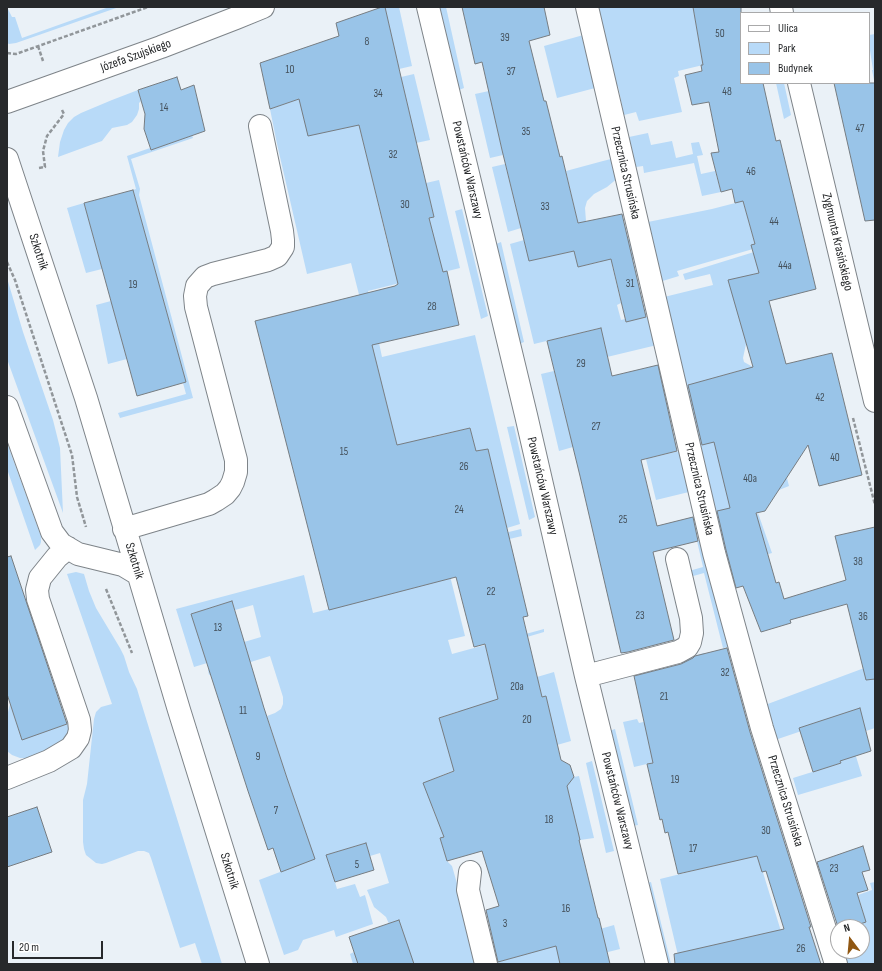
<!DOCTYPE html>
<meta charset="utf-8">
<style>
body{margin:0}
#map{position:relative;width:882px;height:971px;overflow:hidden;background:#eaf1f7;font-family:"Sofia Sans Condensed",sans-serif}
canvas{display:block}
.frame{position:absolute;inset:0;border:8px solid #27292b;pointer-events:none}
.legend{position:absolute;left:740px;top:12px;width:130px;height:72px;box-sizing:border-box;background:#fff;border:1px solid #a9a9aa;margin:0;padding:5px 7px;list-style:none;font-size:12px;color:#27292b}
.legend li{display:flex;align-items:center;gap:8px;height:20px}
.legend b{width:20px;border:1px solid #a9a9aa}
.north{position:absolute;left:830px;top:919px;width:40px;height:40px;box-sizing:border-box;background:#fff;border:1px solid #a9a9aa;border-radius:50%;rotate:344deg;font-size:11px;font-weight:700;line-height:16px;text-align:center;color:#27292b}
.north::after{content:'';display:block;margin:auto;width:14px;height:18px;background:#905712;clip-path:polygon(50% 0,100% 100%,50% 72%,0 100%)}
.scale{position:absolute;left:12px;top:941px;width:91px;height:18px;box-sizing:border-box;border:2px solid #27292b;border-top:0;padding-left:5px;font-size:12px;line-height:14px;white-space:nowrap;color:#27292b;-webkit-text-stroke:3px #fff;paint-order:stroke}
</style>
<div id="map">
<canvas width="882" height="971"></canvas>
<div class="frame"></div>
<ul class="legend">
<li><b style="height:5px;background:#fff"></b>Ulica</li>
<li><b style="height:11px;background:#b8daf8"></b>Park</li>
<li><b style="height:11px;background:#99c4e8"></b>Budynek</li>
</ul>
<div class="north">N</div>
<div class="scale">20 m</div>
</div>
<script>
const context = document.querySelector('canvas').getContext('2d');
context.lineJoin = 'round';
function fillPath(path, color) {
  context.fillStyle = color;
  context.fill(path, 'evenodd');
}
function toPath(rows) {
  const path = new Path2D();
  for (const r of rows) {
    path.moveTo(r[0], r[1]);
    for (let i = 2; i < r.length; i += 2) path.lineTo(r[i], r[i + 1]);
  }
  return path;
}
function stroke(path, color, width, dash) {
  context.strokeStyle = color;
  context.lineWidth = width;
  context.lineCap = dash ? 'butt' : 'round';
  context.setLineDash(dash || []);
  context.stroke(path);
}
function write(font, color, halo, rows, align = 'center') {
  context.font = font + ' "Sofia Sans Condensed",sans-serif';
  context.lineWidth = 3;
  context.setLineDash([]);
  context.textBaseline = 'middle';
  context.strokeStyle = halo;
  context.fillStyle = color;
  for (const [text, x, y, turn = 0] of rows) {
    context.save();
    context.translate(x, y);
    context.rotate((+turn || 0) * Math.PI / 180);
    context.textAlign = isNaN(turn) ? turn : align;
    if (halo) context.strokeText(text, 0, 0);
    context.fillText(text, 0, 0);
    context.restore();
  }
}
fillPath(toPath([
 [7,7,12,17,15,17,22,38,109,7,119,7,16,43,9,44,7,43],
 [381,7,399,7,412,66,399,69,386,12],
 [440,7,446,7,464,88,459,90],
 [597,7,693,7,703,65,678,71,679,76,674,78,682,112,639,121,636,112,624,115,618,86,614,86],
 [587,34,599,87,557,98,544,46],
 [875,34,875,85,872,70,873,70,869,44,869,35],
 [414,74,430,140,416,143,401,77],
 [776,83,784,83,791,115,784,119],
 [138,90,141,101,139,103,139,109,137,115,132,122,127,125,112,128,102,141,99,142,58,157,60,142,64,130,68,123,74,117,81,113,112,100],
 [323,91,359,124,389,250,434,239,429,218,434,217,426,183,439,180,460,268,368,291,382,357,475,335,520,524,507,528,488,449,476,451,470,428,429,437,460,544,521,529,522,536,484,545,450,576,465,636,448,640,452,654,544,629,544,632,486,649,501,710,463,723,459,711,439,718,442,729,453,725,465,766,430,780,439,803,432,807,437,819,459,811,466,830,440,838,447,861,452,866,477,953,475,964,353,964,350,954,354,952,404,935,399,921,389,924,386,917,374,907,367,890,389,883,380,853,370,856,365,843,327,855,337,889,355,884,360,897,365,895,373,924,336,937,334,930,303,940,298,950,284,955,259,880,301,864,297,852,276,858,273,848,307,837,287,778,267,716,275,713,281,709,283,704,283,697,270,656,209,675,208,670,210,668,248,655,244,642,261,637,253,605,235,610,232,601,191,614,207,663,194,667,176,609,304,575,313,613,432,583,351,263,307,274,277,144,270,109],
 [489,91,503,155,490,158,475,94],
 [648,133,651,145,672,141,676,158,693,154,691,143,699,142,703,155,697,156,701,174,715,171,721,192,702,196,694,163,644,173,643,166,636,167,629,137],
 [192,135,193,138,131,159,140,189,139,195,193,398,120,418,118,413,186,394,183,383,186,382,133,190,136,189,127,156,150,148,151,150],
 [615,158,619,177,607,187,594,194,587,201,585,208,586,221,584,249,566,171,603,161],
 [505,164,521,228,508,232,492,167],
 [743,201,755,244,753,249,677,271,679,276,656,283,643,223,712,209],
 [84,203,102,269,86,273,67,208],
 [462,209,488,316,481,319,455,211],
 [632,238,637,259,612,265,621,303,617,305,621,320,625,319,626,322,650,316,657,345,607,357,600,328,534,344,510,244,524,240,529,261,574,251,578,267,600,262,596,246],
 [501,242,524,342,519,344,496,244],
 [754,252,762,272,748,276,746,344,743,358,744,362,753,367,782,459,789,486,779,490,758,381,741,370,704,381,754,520,758,513,772,553,725,566,660,298,713,285,710,274,685,280,683,274],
 [7,278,23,332,53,420,60,448,63,513,7,359],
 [111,301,127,359,108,364,96,305],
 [554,371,573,447,559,451,541,374],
 [514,426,535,517,529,520,507,427],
 [7,443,41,536,41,542,40,545,35,550,7,469],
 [683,450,693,491,656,500,646,459],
 [704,539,733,646,723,648,704,573,686,578,689,571,703,567,697,541],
 [76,572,84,574,89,591,96,608,120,648,124,656,129,672,137,689,140,699,222,964,202,964,195,943,180,948,151,858,149,853,144,851,138,851,106,863,102,864,96,863,86,855,84,849,83,842,83,800,87,784,94,719,96,712,101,707,112,704,67,574],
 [704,653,717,700,724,745,791,964,680,964,660,879,717,865,698,752,634,767,623,722,637,719,639,723,692,711,681,660],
 [875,664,875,728,866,731,843,714,862,776,798,795,793,778,841,763,828,722,775,740,765,705],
 [554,672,571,741,557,745,546,696,542,697,537,677],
 [10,704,22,739,68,724,69,730,68,735,59,745,35,755,27,758,20,758,12,755,7,751,7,716],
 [615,729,638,825,632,826,609,731],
 [592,761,614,851,606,853,586,763],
 [579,776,594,838,580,840,566,785,574,777],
 [651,882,671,964,665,964,647,883],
 [875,882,875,964,846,964,841,951,862,951,862,927,851,927,866,922,858,895,872,890,870,883],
 [614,925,620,949,560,964,492,964,536,951,600,929]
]), '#b8daf8');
const building = toPath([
 [382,7,385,7,401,77,434,217,429,218,443,272,447,271,459,325,372,345,397,445,470,428,476,451,488,449,528,616,523,617,542,697,546,696,561,760,570,765,574,777,567,786,580,840,579,840,598,918,599,918,610,964,560,964,556,946,498,962,486,910,499,906,482,851,447,861,440,838,444,837,423,783,454,771,439,718,498,699,485,644,474,647,456,577,329,610,255,321,395,286,398,284,359,125,308,136,299,99,270,109,260,63,339,36,336,23,382,7],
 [462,7,544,7,550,35,529,41,544,101,546,101,560,157,562,156,578,223,622,214,646,317,626,322,611,259,578,267,574,251,529,261,502,150,482,62,475,64,462,7],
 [693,7,741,7,741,83,763,83,776,141,780,140,816,289,769,301,786,364,832,353,862,475,819,486,808,445,765,511,756,513,776,583,779,582,784,599,846,580,835,536,875,527,875,679,866,680,847,604,790,620,791,623,761,632,743,586,736,588,726,550,717,511,730,508,714,442,702,445,688,385,753,367,728,280,759,273,751,245,755,244,743,201,735,203,732,189,721,192,711,153,719,152,709,102,692,105,685,75,702,71,701,65,703,65,693,7],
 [177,77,181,90,194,85,205,131,151,150,144,129,145,114,138,90,177,77],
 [834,83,875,83,875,220,865,221,834,83],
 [133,190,186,382,137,396,84,203,133,190],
 [601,328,612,376,658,365,677,451,641,460,657,526,693,517,698,541,653,552,674,640,628,652,621,653,580,476,547,341,601,328],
 [11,556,67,724,22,740,7,694,7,557,11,556],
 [232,601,264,708,287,778,315,859,281,872,273,848,268,850,248,791,191,614,232,601],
 [727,648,750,732,811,927,809,927,821,964,675,964,674,954,784,929,766,871,762,872,757,856,678,874,668,832,665,833,662,819,660,820,647,764,653,763,634,676,681,664,693,658,695,656,727,648],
 [860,708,871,751,840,761,841,763,813,772,799,728,860,708],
 [37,807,52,852,7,867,7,817,37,807],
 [366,843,374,870,335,882,326,855,366,843],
 [863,846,870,870,862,872,868,890,857,893,866,922,851,927,838,927,817,862,863,846],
 [399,920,414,964,358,964,349,937,399,920]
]);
fillPath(building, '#99c4e8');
stroke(building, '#767c81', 1);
const minor = toPath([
 [428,7,526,415,586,676,657,964],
 [587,7,714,553,762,728,836,964],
 [781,7,782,13],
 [799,83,875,401],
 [7,102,161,47,236,18,263,7],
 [7,159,86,398,179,710,258,964],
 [7,407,52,532,61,544,78,554,123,565,138,574],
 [124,529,209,504,216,500,225,494,230,488,233,482,236,472,236,460,196,307,195,296,197,286,205,277,213,274,268,260,277,256,283,247,283,240,282,231,260,126],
 [586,676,678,652,687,647,690,642,692,633,691,618,677,559],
 [7,778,49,761,71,748,78,738,80,730,79,720,38,599,37,590,40,578,57,557,68,548],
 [470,872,468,890,486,964]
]);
stroke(minor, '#7e8489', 24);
stroke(toPath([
 [38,46,43,61],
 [7,53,16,54,148,7],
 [39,168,45,167,43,151,47,136,64,114,62,110],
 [7,262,15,280,72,455,77,497,86,527],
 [853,418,875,505],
 [106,589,132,653]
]), '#91969a', 2.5, [4, 2]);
stroke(minor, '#fff', 22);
write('11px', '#44505a', null, [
 ["50",720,34],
 ["39",505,38],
 ["8",367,42],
 ["10",290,70],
 ["37",511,72],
 ["48",727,92],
 ["34",378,94],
 ["14",164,108],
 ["47",860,129],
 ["35",526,132],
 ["32",393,155],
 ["46",751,172],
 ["30",405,205],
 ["33",545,207],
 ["44",774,222],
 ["44a",785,266],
 ["31",630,284],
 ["19",133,285],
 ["28",432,307],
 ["29",581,364],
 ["42",820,398],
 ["27",596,427],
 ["15",344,452],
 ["40",835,458],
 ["26",464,467],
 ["40a",750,479],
 ["24",459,510],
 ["25",623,520],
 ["38",858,562],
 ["22",491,592],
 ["23",640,616],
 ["36",863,617],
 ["13",218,628],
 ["32",725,673],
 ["20a",517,687],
 ["21",664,697],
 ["11",243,711],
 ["20",527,720],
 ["9",258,757],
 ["19",675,780],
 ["7",276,811],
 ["18",549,820],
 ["30",766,831],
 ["17",693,849],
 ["5",357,865],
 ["23",834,869],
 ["16",566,909],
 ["3",505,924],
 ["26",801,949]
]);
write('13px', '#27292b', '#fff', [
 ["Józefa Szujskiego",136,56,-20],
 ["Powstańców Warszawy",467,170,77],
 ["Przecznica Strusińska",625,173,77],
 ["Zygmunta Krasińskiego",837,242,77],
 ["Szkotnik",38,252,72],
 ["Powstańców Warszawy",542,486,77],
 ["Przecznica Strusińska",699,489,77],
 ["Szkotnik",134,561,73],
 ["Powstańców Warszawy",617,801,76],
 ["Przecznica Strusińska",785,801,73],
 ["Szkotnik",229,871,73]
]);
</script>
